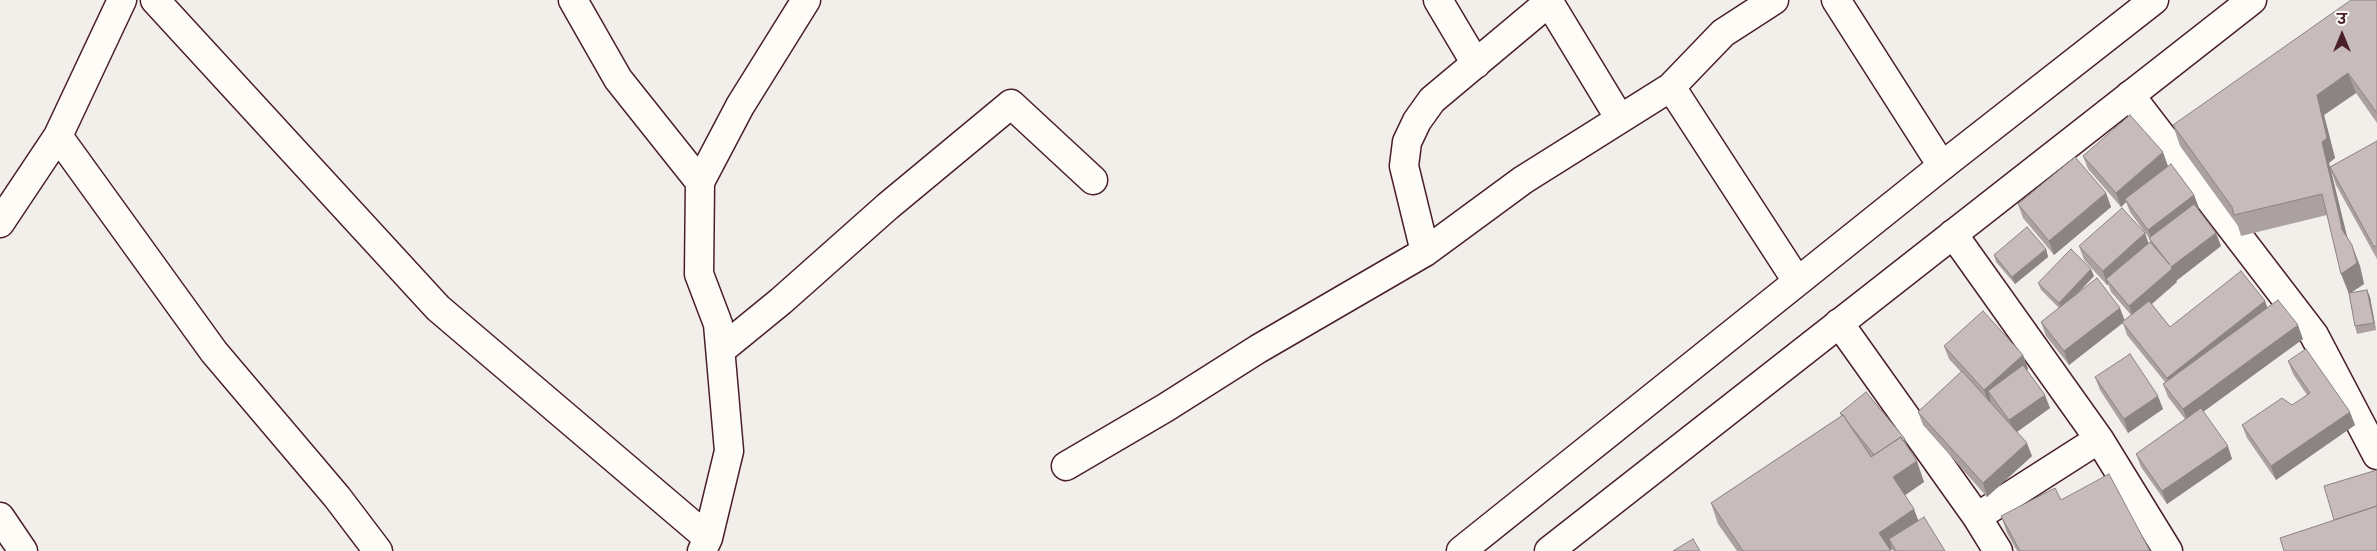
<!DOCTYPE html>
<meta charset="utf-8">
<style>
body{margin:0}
#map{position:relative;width:2377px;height:551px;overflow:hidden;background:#f2efeb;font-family:"Architects Daughter","Playpen Sans Deva",sans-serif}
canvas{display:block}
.north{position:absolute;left:2317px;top:10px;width:50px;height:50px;-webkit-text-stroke:4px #fdfcf7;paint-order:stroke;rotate:0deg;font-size:14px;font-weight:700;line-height:20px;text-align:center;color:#4a1f2b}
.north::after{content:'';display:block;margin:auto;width:18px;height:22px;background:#4a1f2b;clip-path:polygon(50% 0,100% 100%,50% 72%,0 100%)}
</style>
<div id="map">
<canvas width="2377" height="551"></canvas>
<div class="north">उ</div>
</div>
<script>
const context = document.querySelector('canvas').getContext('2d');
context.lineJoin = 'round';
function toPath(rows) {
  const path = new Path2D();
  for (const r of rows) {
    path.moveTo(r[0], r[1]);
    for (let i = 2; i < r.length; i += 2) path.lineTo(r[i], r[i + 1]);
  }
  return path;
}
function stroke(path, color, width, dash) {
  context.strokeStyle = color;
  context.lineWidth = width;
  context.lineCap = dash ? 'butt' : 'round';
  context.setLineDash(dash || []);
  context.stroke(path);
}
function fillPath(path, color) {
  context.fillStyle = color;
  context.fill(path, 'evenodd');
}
const minor = toPath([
 [122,0,58,136,214,352,337,497,378,551],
 [155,0,438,308,708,538,702,551],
 [573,0,618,79,700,182,699,274,718,324,729,451,708,538],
 [1438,0,1476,64],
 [1836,0,1942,166],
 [1671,87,1723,33,1774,0],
 [2130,95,2314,335,2377,455],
 [700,182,740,106,806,0],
 [0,223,58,136],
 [1953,234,2099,439,1977,517,1998,551],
 [1425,252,1404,166,1407,142,1417,121,1432,100,1549,2,1620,119],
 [1839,323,1977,517],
 [721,350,781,301,888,206,1011,104,1093,180],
 [2099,439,2168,551],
 [1066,466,1165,408,1258,349,1425,252,1523,180,1671,87,1797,281],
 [0,517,23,551]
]);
const primary = toPath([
 [1461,551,1942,166,2154,0],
 [1549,551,2252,0]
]);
stroke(minor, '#4a1f2b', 31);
stroke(primary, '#4a1f2b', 31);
stroke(minor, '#fdfcf7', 28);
stroke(primary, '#fdfcf7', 28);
fillPath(toPath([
 [2377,0,2377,123,2356,93,2324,115,2335,158,2329,163,2330,167,2377,141,2377,259,2336,185,2331,170,2347,238,2360,266,2364,284,2350,293,2367,290,2370,297,2376,330,2357,334,2355,326,2349,294,2327,215,2241,236,2238,226,2180,146,2173,125],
 [2083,156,2168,166,2194,195,2199,208,2198,209,2216,233,2221,246,2176,281,2177,282,2152,304,2170,327,2265,301,2267,308,2303,339,2203,411,2232,459,2167,504,2141,467,2136,454,2185,419,2168,397,2163,384,2165,382,2127,335,2123,323,2069,365,2046,336,2041,322,2059,308,2041,290,2038,283,2094,276,2077,294,2125,320,2131,315,2111,292,2108,284,2107,285,2084,260,2079,246,2148,244,2151,244,2149,238,2130,212,2126,202,2121,207,2088,169],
 [2106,193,2111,207,2054,255,2023,218,2018,204],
 [2046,249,2048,257,2015,284,1996,262,1994,255],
 [1944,346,2023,355,2028,369,2027,370,2050,408,2017,432,2032,456,1987,497,1923,425,1918,412,1961,372,1949,359],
 [2288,361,2355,425,2276,480,2247,438,2242,425,2292,405,2307,395,2293,374],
 [2095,377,2163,409,2128,433,2100,390],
 [1840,413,1909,449,1924,482,1905,495,1918,521,1945,551,1893,551,1892,549,1891,550,1891,551,1737,551,1718,524,1711,503,1841,416],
 [2061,500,2150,551,2017,551,2007,533,2001,516]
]), '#aca1a1');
fillPath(toPath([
 [2348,73,2356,93,2324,115,2335,158,2329,163,2350,248,2342,228,2322,142,2317,95],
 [2163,152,2168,166,2125,199,2126,202,2121,207,2116,193],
 [2106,193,2111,207,2054,255,2049,241],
 [2194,195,2199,208,2153,243,2148,230],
 [2145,233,2150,247,2106,279,2108,284,2107,285,2103,271],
 [2216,233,2221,246,2176,281,2177,282,2134,319,2129,306,2171,267],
 [2352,245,2360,266,2364,284,2349,294,2341,274],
 [2046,249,2048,257,2015,284,2012,277],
 [2091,269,2094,276,2062,310,2059,303],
 [2367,290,2370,297,2376,330,2374,323],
 [2265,301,2270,315,2172,392,2167,378],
 [2120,308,2125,321,2069,365,2064,351],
 [2298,325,2303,339,2188,423,2183,409],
 [2023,355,2028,369,1994,399,1988,391,1991,401,1989,403,1984,390],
 [2045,395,2050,408,2014,434,2009,420],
 [2158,396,2163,409,2128,433,2124,419],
 [2350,412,2355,425,2276,480,2271,466],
 [1905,439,1910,452,1879,460],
 [2027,443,2032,456,1987,497,1983,483],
 [2228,446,2232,459,2167,504,2162,491],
 [1917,461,1924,482,1901,498,1893,477],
 [1914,509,1922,530,1889,539,1892,549,1889,551,1879,533]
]), '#8c8383');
const building = toPath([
 [2351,0,2377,0,2377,113,2348,73,2317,95,2327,138,2322,142,2342,228,2341,228,2352,245,2357,263,2341,274,2322,194,2234,215,2232,207,2173,125,2351,0],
 [2130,115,2163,152,2116,193,2083,156,2130,115],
 [2377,141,2377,245,2374,247,2330,167,2377,141],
 [2075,157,2106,193,2049,241,2018,204,2075,157],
 [2171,164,2194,195,2148,230,2125,199,2171,164],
 [2194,204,2216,233,2171,267,2172,269,2129,306,2106,279,2150,242,2170,265,2149,238,2194,204],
 [2122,208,2145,233,2103,271,2079,246,2122,208],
 [2027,227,2046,249,2012,277,1994,255,2027,227],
 [2071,249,2091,269,2059,303,2038,283,2071,249],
 [2241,271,2265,301,2167,378,2122,322,2149,301,2170,327,2241,271],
 [2097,278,2120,308,2064,351,2041,322,2097,278],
 [2367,290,2374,323,2355,326,2349,293,2367,290],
 [2278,300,2298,325,2183,409,2163,384,2278,300],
 [1983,311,2023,355,1984,390,1944,346,1983,311],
 [2306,349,2350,412,2271,466,2242,425,2282,398,2292,405,2310,393,2288,361,2306,349],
 [2130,354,2158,396,2124,419,2095,377,2130,354],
 [2023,365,2045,395,2009,420,1988,391,2023,365],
 [1962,371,2027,443,1983,483,1918,412,1962,371],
 [1866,392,1905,439,1903,441,1901,437,1874,455,1850,425,1843,415,1842,415,1840,413,1866,392],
 [2201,408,2228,446,2162,491,2136,454,2201,408],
 [1843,415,1871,457,1901,437,1917,461,1893,477,1914,509,1879,533,1891,551,1743,551,1711,503,1843,415],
 [2377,470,2377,506,2334,520,2324,486,2377,470],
 [2109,474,2150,551,2020,551,2001,516,2055,488,2061,500,2109,474],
 [2377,506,2377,551,2284,551,2280,538,2377,506],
 [1924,517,1945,551,1896,551,1889,539,1924,517],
 [1693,539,1700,551,1673,551,1693,539]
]);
fillPath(building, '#c8bbbb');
stroke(building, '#8c8383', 1);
</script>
